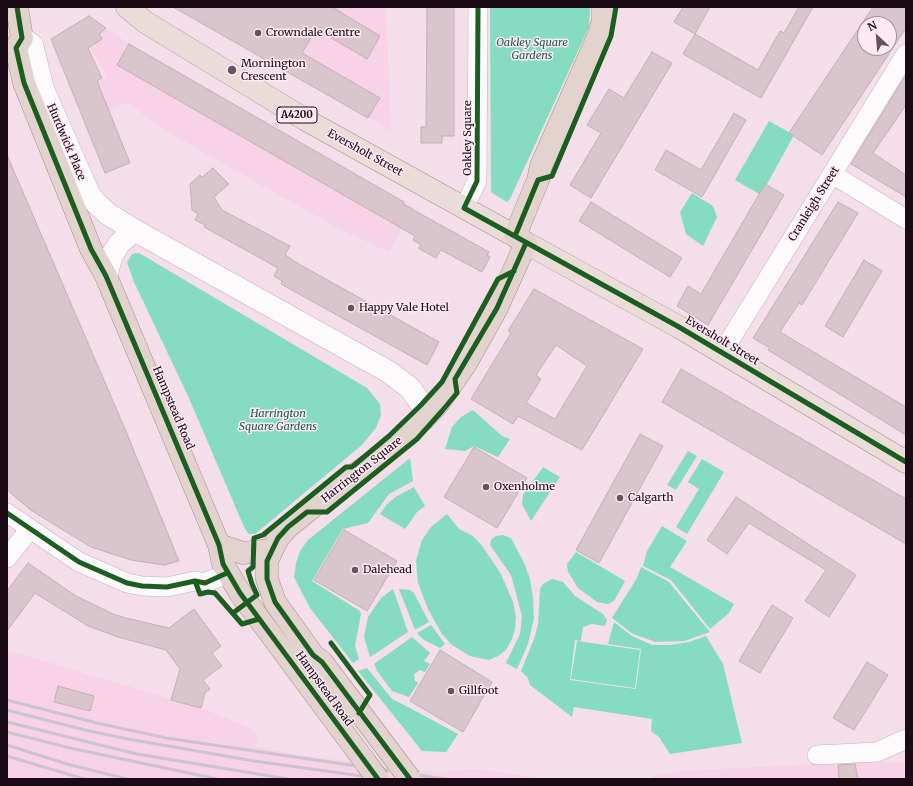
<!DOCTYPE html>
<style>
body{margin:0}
#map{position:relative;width:913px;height:786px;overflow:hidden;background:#f3dee9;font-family:Merriweather,serif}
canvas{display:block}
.frame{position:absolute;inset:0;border:8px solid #190a13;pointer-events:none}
.north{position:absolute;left:857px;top:16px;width:40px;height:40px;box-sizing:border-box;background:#fce9f3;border:1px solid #a19099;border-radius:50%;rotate:334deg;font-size:11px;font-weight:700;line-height:16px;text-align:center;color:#190a13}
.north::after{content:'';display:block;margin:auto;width:14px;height:18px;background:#65545e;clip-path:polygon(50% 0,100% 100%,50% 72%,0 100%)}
</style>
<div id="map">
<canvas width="913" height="786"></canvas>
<div class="frame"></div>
<div class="north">N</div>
</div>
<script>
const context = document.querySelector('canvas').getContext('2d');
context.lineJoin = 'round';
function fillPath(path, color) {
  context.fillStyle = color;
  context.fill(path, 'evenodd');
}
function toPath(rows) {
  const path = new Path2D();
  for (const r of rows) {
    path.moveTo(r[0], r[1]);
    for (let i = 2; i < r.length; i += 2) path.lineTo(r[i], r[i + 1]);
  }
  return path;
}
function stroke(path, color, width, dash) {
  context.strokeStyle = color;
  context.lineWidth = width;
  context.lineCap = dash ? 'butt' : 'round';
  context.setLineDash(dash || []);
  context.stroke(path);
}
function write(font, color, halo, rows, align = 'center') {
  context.font = font + ' Merriweather,serif';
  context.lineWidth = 3;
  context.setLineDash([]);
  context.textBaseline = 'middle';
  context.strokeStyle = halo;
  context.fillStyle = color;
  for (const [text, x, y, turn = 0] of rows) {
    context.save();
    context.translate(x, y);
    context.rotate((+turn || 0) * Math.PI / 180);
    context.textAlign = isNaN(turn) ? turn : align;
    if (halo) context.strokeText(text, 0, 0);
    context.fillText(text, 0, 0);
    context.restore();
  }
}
fillPath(toPath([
 [182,7,386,7,391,131],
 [89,16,129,44,414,208,389,252,334,226,162,129,128,102,84,120,73,90,107,77,77,23],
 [7,650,201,708,252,729,258,737,256,747,304,756,436,772,477,769,547,779,7,779],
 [859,762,902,762,906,765,906,779,651,779,654,776,680,771]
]), '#f8d2e7');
fillPath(toPath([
 [490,7,590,7,589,27,510,199,507,202,491,192],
 [769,121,794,135,761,195,735,180],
 [692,193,713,206,717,217,703,246,686,234,680,212],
 [139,253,367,388,380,404,381,415,376,428,362,445,255,534,249,534,244,527,188,396,134,282,127,262,132,254],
 [473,410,502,436,510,439,498,457,474,446,465,451,445,449,452,427,461,417],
 [688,451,697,456,676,490,667,485],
 [410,458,413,481,389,494,368,523,343,529,312,581,360,611,361,614,355,646,359,659,353,663,310,608,294,577,296,563,300,551,308,540],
 [702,459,724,472,687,534,676,527,699,489,688,482],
 [543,467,560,477,531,521,522,504,523,495],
 [414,487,425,506,417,512,405,529,380,514,387,504,397,496],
 [447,514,459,529,473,536,483,547,501,574,513,602,516,617,515,629,512,639,506,650,498,656,489,660,470,656,452,645,442,634,428,609,418,583,416,561,422,540,431,527],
 [662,526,687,541,670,567,734,604,729,613,710,629,671,580,643,566,647,551],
 [503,535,511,538,525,565,530,579,533,598,534,618,528,644,517,669,506,663,520,634,522,616,511,575,490,545,491,540,496,536],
 [576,552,625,581,614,601,608,604,597,602,578,588,568,572,567,564],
 [641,567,669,582,710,632,684,641,656,642,633,634,612,618,637,578],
 [552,579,563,582,575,596,603,614,607,620,605,626,592,624,583,627,581,641,575,640,570,680,636,689,641,649,608,644,614,622,632,636,652,645,671,645,689,642,706,636,723,664,742,743,670,754,659,737,651,731,652,719,574,707,572,717,530,685,528,678,521,671,534,639,538,625,540,589,543,584],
 [393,589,408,632,370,657,364,637,368,617,381,598],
 [399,589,410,590,414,593,429,622,415,630],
 [431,625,445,644,440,648,424,640,417,633],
 [412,637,430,653,424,661,430,664,425,672,420,670,414,674,415,681,418,683,409,697,392,691,377,671,374,664],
 [577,641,640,650,635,688,571,679],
 [367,668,392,699,410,708,458,734,446,752,422,751,358,671]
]), '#85dcc1');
const building = toPath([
 [173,7,332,7,380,36,367,59,316,29,302,53,380,98,368,118,173,7],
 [427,7,454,7,454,136,442,136,442,143,421,143,421,127,426,127,427,7],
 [683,7,710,7,695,34,674,22,683,7],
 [799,7,813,7,761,98,683,54,695,34,758,70,780,31,784,33,799,7],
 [873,7,906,7,906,28,822,155,789,133,873,7],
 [865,24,889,24,889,48,865,48,865,24],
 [89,16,106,28,99,34,102,39,88,48,102,78,97,81,130,163,105,173,51,39,89,16],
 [129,44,404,202,403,204,489,252,487,255,490,257,482,272,441,250,436,258,418,248,421,245,413,240,415,236,117,65,129,44],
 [652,52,672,63,591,198,570,185,601,133,587,125,609,89,624,98,652,52],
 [906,75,906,105,873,153,906,175,906,197,851,164,906,75],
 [734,113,746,120,702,197,655,170,666,150,701,170,734,113],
 [7,155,125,429,179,561,164,565,131,560,91,547,32,511,7,490,7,155],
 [213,168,229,184,214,197,222,210,290,246,285,255,297,263,439,342,427,365,281,284,282,281,274,276,278,268,204,227,205,225,195,220,198,214,192,210,190,184,200,175,202,177,213,168],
 [765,184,784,195,708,325,677,306,688,286,701,294,765,184],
 [591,202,682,258,670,277,579,221,591,202],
 [838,202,858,213,802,305,799,303,780,332,906,407,906,435,768,350,770,348,753,338,838,202],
 [864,260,882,271,843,337,825,326,864,260],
 [534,289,643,349,582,450,518,416,513,424,471,399,511,333,508,331,534,289],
 [556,345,587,366,555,419,526,403,541,379,536,375,556,345],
 [681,369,906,499,906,544,662,402,681,369],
 [640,434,663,446,599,563,576,550,640,434],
 [474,447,527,478,497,528,444,497,474,447],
 [736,497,856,575,829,617,805,601,826,570,749,523,727,554,707,540,736,497],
 [344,530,397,561,367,611,314,580,344,530],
 [28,563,76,596,113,614,126,618,169,628,194,609,221,646,212,653,222,666,203,680,210,689,205,693,201,708,171,700,180,669,166,650,118,637,88,626,35,593,7,631,7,591,28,563],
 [772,605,793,618,760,673,739,661,772,605],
 [440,650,492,682,463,732,410,701,440,650],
 [867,662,888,675,854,730,833,718,867,662],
 [58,686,94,696,90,711,54,702,58,686],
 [855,764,858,779,839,779,838,765,855,764]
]);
fillPath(building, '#d9c6cd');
stroke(building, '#c2b0b6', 1);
const minor = toPath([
 [832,174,906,219],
 [464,208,477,181,478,7],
 [722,353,906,54],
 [7,513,79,562,127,583,142,586,167,587,195,581,205,583,227,573],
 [7,558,30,529],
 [817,755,877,752,906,739]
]);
const tertiary = toPath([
 [22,38,32,45,43,89,89,194,96,203,108,214,134,230,389,372,410,388,424,408,425,418],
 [106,276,112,255,119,244,134,230]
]);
const primary = toPath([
 [127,7,145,22,306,120,515,236],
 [526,243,679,327,906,462]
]);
const trunk = toPath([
 [17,7,22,38,16,48,24,83,91,249,106,276,219,545,223,564,240,593,366,763],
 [219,545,243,553,271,550],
 [401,767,322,662,313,655,275,602,267,579,267,561,278,538,288,527,342,483,380,457,425,418,438,404,465,365,497,308,526,243,515,236,538,180,541,166,598,37,603,21,603,7]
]);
stroke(minor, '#c4b3bc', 20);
stroke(tertiary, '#c4b3bc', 23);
stroke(primary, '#a98f8b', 23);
stroke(trunk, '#a98f8b', 23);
stroke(minor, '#fdfafc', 19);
stroke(tertiary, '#fdfafc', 22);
stroke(primary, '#e9dcd9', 22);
stroke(trunk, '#e2d3ce', 22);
stroke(toPath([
 [7,700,97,723,166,738,445,779],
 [7,710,85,730,128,739,254,761,383,779],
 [7,722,137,754,288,779],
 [7,732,70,748,217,779],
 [7,745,67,764,127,779],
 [7,756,84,779]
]), '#cbc5c9', 3);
const trunkBridge = toPath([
 [366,763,378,779],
 [401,767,410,779]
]);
stroke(trunkBridge, '#a98f8b', 23, []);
stroke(trunkBridge, '#e2d3ce', 22);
stroke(toPath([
 [17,7,22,38,16,48,24,83,91,249,106,276,219,545,223,564,240,593,378,779],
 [478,7,477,181,464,208,679,327,906,462],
 [515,236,538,180,552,176,611,36,616,7],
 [7,513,79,562,127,583,142,586,167,587,195,581,205,583,227,573],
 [195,581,200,594,208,592,215,593,242,624,259,619],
 [233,613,257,595,252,584,248,571,253,567,254,538,263,535,346,467,352,467,389,436,421,405,442,382,498,279,514,271],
 [331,643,370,695,359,713],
 [410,779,322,662,313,655,275,602,267,579,267,561,278,538,288,527,307,512,327,512,417,439,442,411,457,393,455,379,497,308,526,243]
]), '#1b5e20', 5);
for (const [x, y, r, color] of [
 [258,33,4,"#65545e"],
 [232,70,5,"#65545e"],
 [351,308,4,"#65545e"],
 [486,487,4,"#65545e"],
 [620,498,4,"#65545e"],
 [355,570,4,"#65545e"],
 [451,691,4,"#65545e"]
]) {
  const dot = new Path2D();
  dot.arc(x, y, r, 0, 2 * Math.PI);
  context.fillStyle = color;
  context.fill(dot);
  stroke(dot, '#fce9f3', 1.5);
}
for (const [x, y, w] of [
 [297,115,40]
]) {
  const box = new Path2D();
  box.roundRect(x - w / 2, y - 8, w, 16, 3);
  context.fillStyle = '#fce9f3';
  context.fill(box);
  stroke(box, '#190a13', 1);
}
write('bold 10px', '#190a13', null, [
 ["A4200",297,115]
]);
write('11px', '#190a13', '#fce9f3', [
 ["Crowndale Centre",266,33],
 ["Mornington",241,64],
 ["Crescent",241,77],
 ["Happy Vale Hotel",359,308],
 ["Oxenholme",494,487],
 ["Calgarth",628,498],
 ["Dalehead",363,570],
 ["Gillfoot",459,691]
], 'left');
write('italic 11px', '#1e6047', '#fce9f3', [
 ["Oakley Square",532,43],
 ["Gardens",532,56],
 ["Harrington",278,414],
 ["Square Gardens",278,427]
]);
write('11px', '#190a13', '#fce9f3', [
 ["Oakley Square",468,138,-90],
 ["Hurdwick Place",66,142,67],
 ["Eversholt Street",365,153,29],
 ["Cranleigh Street",814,204,-58],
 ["Eversholt Street",722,341,31],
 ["Hampstead Road",173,408,67],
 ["Harrington Square",362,470,-38],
 ["Hampstead Road",324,689,54]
]);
</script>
